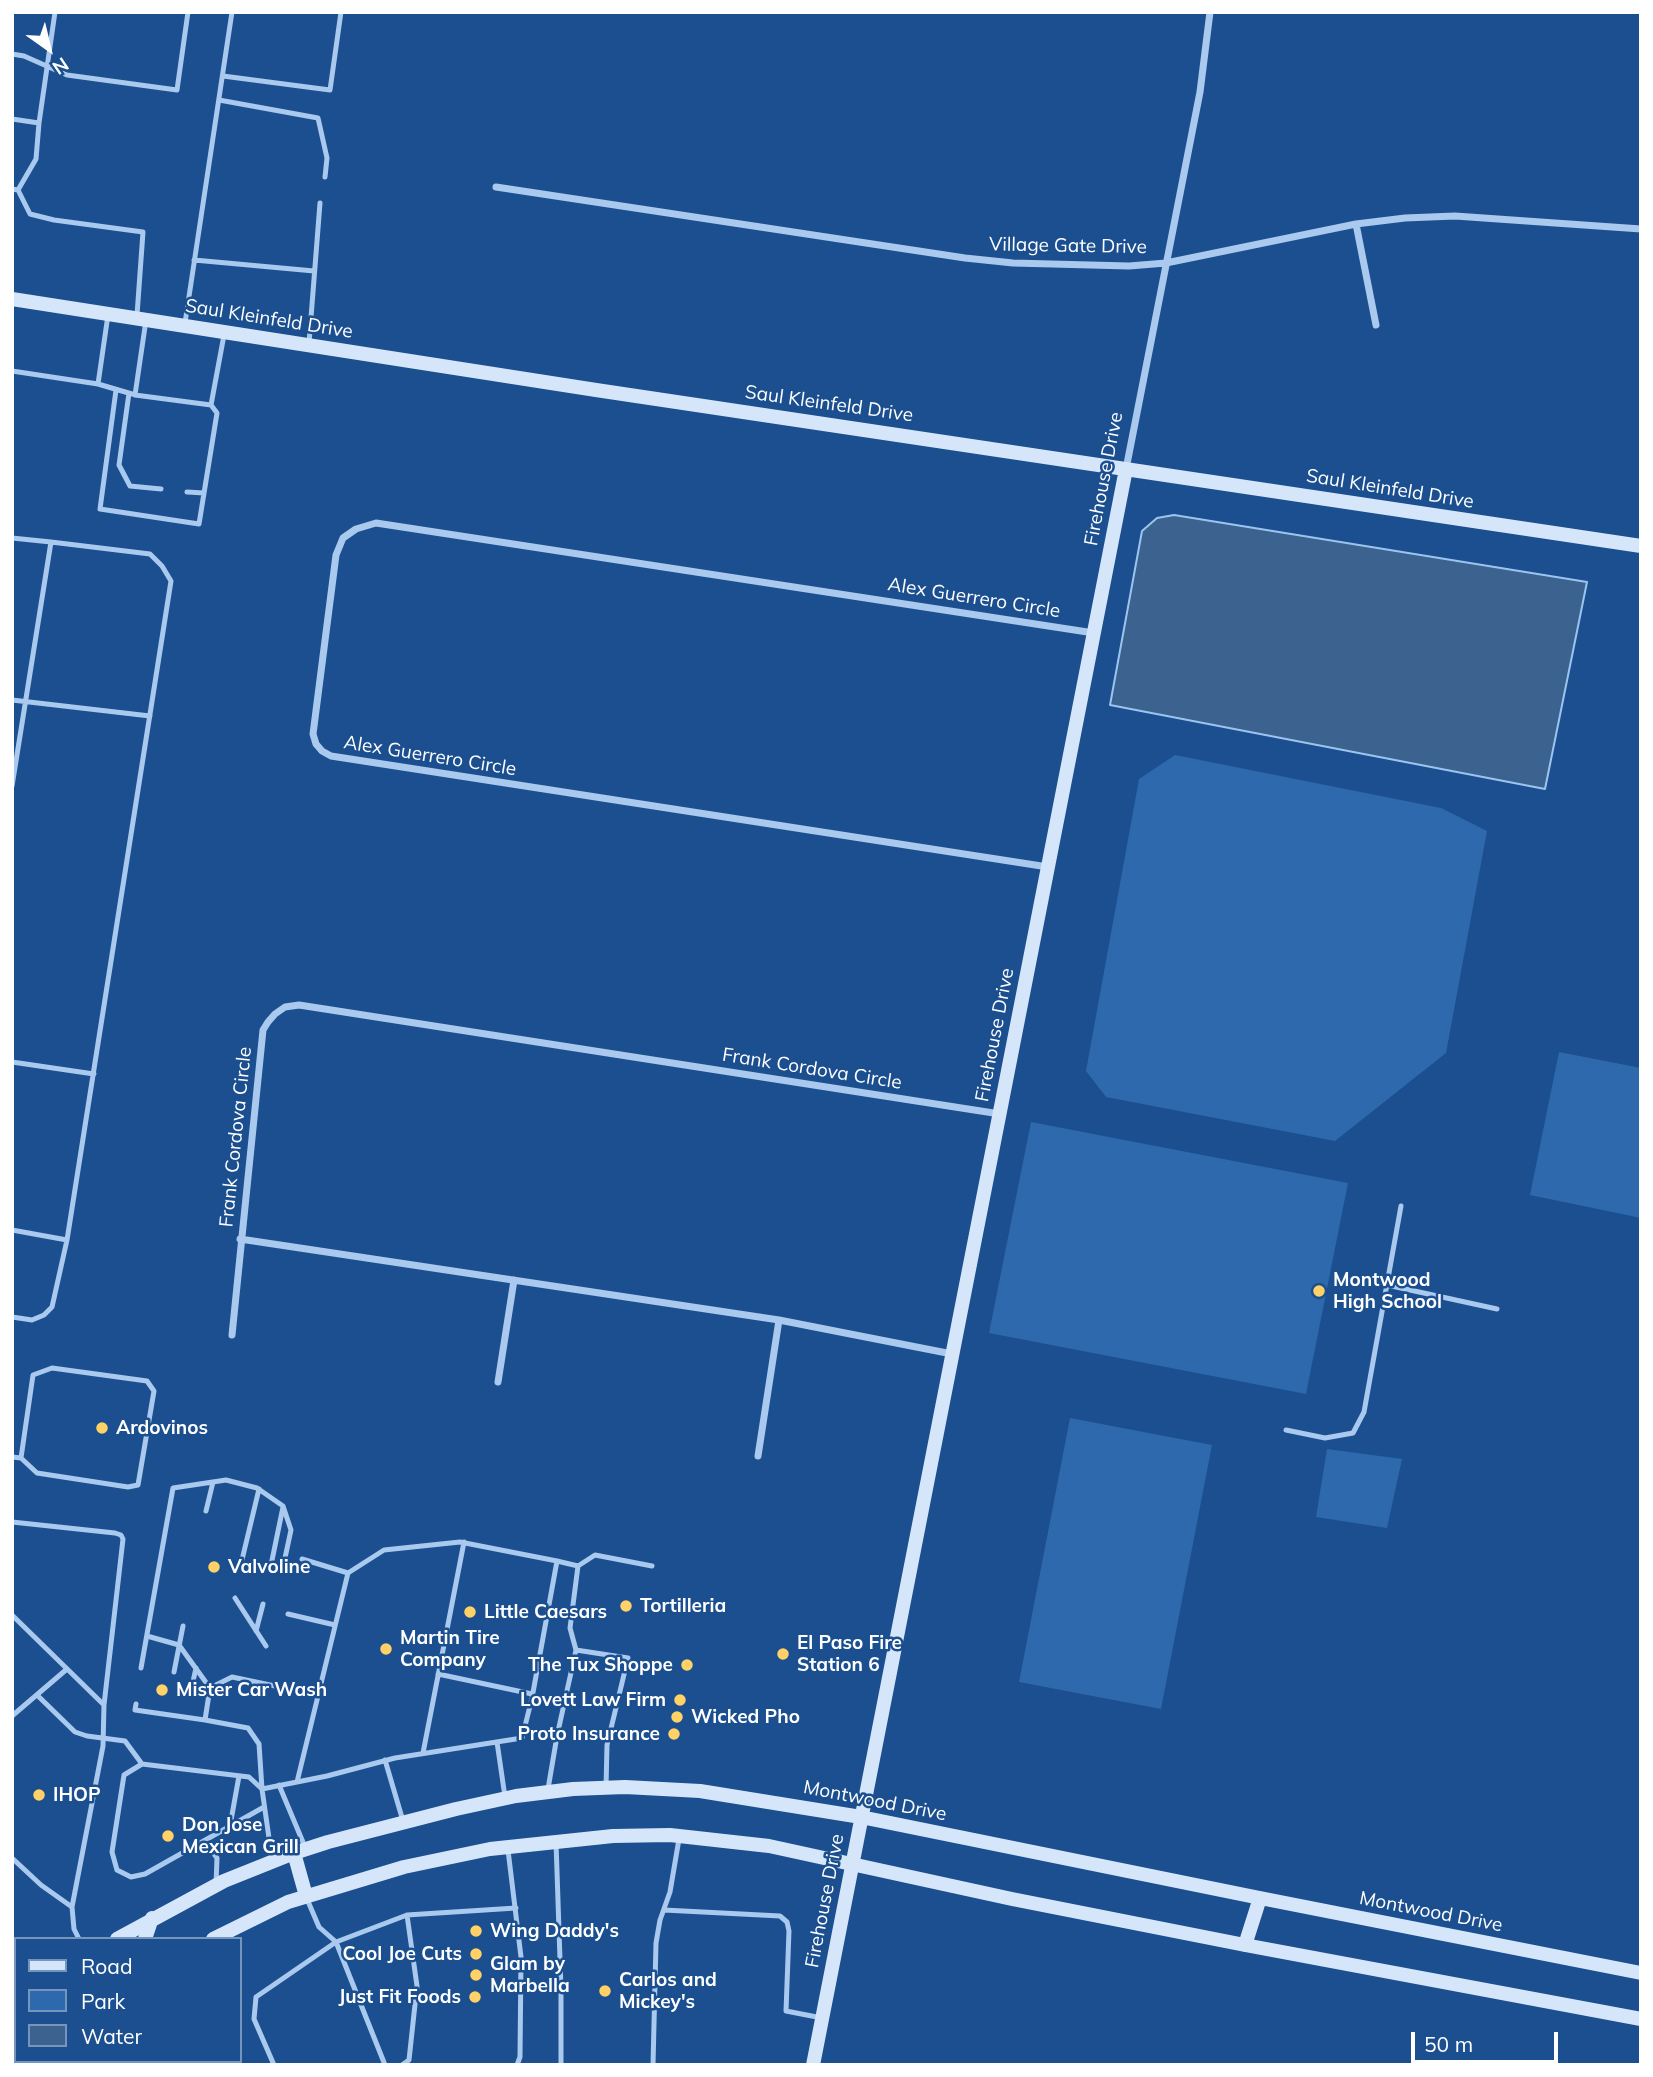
<!DOCTYPE html>
<style>
body{margin:0}
#map{position:relative;width:1653px;height:2077px;overflow:hidden;background:#1b4f8f;font-family:Mulish,sans-serif}
canvas{display:block}
.frame{position:absolute;inset:0;border:14px solid #fff;pointer-events:none}
.legend{position:absolute;left:14px;top:1937px;width:228px;height:126px;box-sizing:border-box;background:#1b4f8f;border:2px solid #7695bc;margin:0;padding:9px 12px;list-style:none;font-size:21px;color:#fff}
.legend li{display:flex;align-items:center;gap:14px;height:35px}
.legend b{width:35px;border:2px solid #7695bc}
.north{position:absolute;left:14px;top:14px;width:70px;height:70px;-webkit-text-stroke:5px #1b4f8f;paint-order:stroke;rotate:146deg;font-size:19px;font-weight:700;line-height:28px;text-align:center;color:#fff}
.north::after{content:'';display:block;margin:auto;width:24px;height:32px;background:#fff;clip-path:polygon(50% 0,100% 100%,50% 72%,0 100%)}
.scale{position:absolute;left:1411px;top:2032px;width:147px;height:32px;box-sizing:border-box;border:4px solid #fff;border-top:0;padding-left:9px;font-size:21px;line-height:24px;white-space:nowrap;color:#fff;-webkit-text-stroke:5px #1b4f8f;paint-order:stroke}
</style>
<div id="map">
<canvas width="1653" height="2077"></canvas>
<div class="frame"></div>
<ul class="legend">
<li><b style="height:9px;background:#d6e6fa"></b>Road</li>
<li><b style="height:19px;background:#2e69ad"></b>Park</li>
<li><b style="height:19px;background:#3c6290"></b>Water</li>
</ul>
<div class="north">N</div>
<div class="scale">50 m</div>
</div>
<script>
const context = document.querySelector('canvas').getContext('2d');
context.lineJoin = 'round';
function fillPath(path, color) {
  context.fillStyle = color;
  context.fill(path, 'evenodd');
}
function toPath(rows) {
  const path = new Path2D();
  for (const r of rows) {
    path.moveTo(r[0], r[1]);
    for (let i = 2; i < r.length; i += 2) path.lineTo(r[i], r[i + 1]);
  }
  return path;
}
function stroke(path, color, width, dash) {
  context.strokeStyle = color;
  context.lineWidth = width;
  context.lineCap = dash ? 'butt' : 'round';
  context.setLineDash(dash || []);
  context.stroke(path);
}
function write(font, color, halo, rows, align = 'center') {
  context.font = font + ' Mulish,sans-serif';
  context.lineWidth = 5;
  context.setLineDash([]);
  context.textBaseline = 'middle';
  context.strokeStyle = halo;
  context.fillStyle = color;
  for (const [text, x, y, turn = 0] of rows) {
    context.save();
    context.translate(x, y);
    context.rotate((+turn || 0) * Math.PI / 180);
    context.textAlign = isNaN(turn) ? turn : align;
    if (halo) context.strokeText(text, 0, 0);
    context.fillText(text, 0, 0);
    context.restore();
  }
}
fillPath(toPath([
 [1175,755,1441,808,1487,831,1446,1053,1335,1141,1106,1097,1086,1071,1139,779],
 [1559,1052,1641,1068,1641,1218,1530,1195],
 [1031,1122,1348,1183,1306,1394,989,1333],
 [1070,1418,1212,1445,1161,1709,1019,1682],
 [1327,1449,1402,1459,1387,1528,1316,1517]
]), '#2e69ad');
const water = toPath([
 [1174,515,1587,582,1545,789,1110,705,1142,531,1157,518,1174,515]
]);
fillPath(water, '#3c6290');
stroke(water, '#9cc4f0', 2);
stroke(toPath([
 [12,54,24,56,67,75,177,90,188,12],
 [223,76,330,90,341,12],
 [219,100,318,118,327,158,325,177],
 [12,119,39,123,36,159,18,190],
 [39,123,55,12],
 [12,189,18,190,30,214,54,220,143,232,137,315],
 [194,260,314,271],
 [185,323,232,12],
 [309,343,320,203],
 [12,371,98,384,132,394],
 [98,384,108,315],
 [116,390,100,509,199,524,217,413,211,405,135,395,146,320],
 [129,393,119,465,130,486,161,489],
 [211,405,224,335],
 [187,492,204,493],
 [12,538,51,542,12,786],
 [51,542,150,554,162,566,171,581,67,1240],
 [12,700,150,716],
 [12,1062,94,1074],
 [12,1230,67,1240,52,1307,44,1315,32,1320,12,1317],
 [1387,1285,1497,1309],
 [1286,1430,1325,1438,1353,1433,1364,1412,1401,1206],
 [12,1457,21,1458,37,1473,128,1487,138,1485,154,1391,147,1381,52,1368,33,1375,21,1458],
 [206,1511,213,1482],
 [12,1522,115,1533,121,1535,123,1539,104,1705],
 [302,1559,348,1573],
 [241,1564,259,1489],
 [578,1566,595,1555,652,1566],
 [270,1570,283,1507],
 [235,1598,266,1646],
 [288,1614,335,1625],
 [12,1615,104,1705,103,1746,72,1907,41,1885,12,1858],
 [256,1631,263,1604],
 [147,1636,179,1645,210,1688],
 [141,1668,173,1488,226,1480,257,1488,283,1506,291,1530,282,1572],
 [174,1672,183,1626],
 [438,1674,532,1694],
 [192,1686,196,1668],
 [37,1695,75,1732,87,1736,125,1741,142,1764,249,1777,262,1789],
 [136,1704,135,1710,205,1720],
 [12,1716,67,1669],
 [497,1742,505,1797],
 [423,1753,464,1542],
 [385,1760,403,1821],
 [142,1764,124,1775,112,1852,117,1870,131,1877,145,1874,264,1807],
 [297,1782,348,1573,384,1550,460,1542,557,1561],
 [279,1785,305,1847],
 [262,1789,327,1776,395,1758,522,1738,532,1698,557,1561,578,1566,570,1628,576,1650],
 [548,1789,557,1736,576,1650,628,1658,607,1745,606,1788],
 [230,1826,239,1776],
 [556,1842,561,1989,561,2065],
 [196,1845,208,1846,217,1858,216,1884],
 [508,1850,521,1957,520,2057,517,2065],
 [272,1859,262,1789,259,1744,248,1728,205,1720,210,1688,232,1677,318,1695],
 [307,1899,319,1927,336,1942,385,2065],
 [72,1907,74,1929,79,1939],
 [664,1910,780,1916,787,1922,789,1931,786,2011,822,2018],
 [407,1915,516,1908],
 [12,1943,16,1948],
 [274,2065,254,2019,256,1997,336,1942,407,1915,417,1986,409,2060,402,2065],
 [653,2065,656,1943,660,1920,670,1892,679,1839]
]), '#a9c9ee', 5);
stroke(toPath([
 [496,187,965,258,1013,263,1129,266,1166,263,1356,224,1405,218,1455,216,1641,229],
 [1356,224,1376,325],
 [1126,469,1200,92,1210,12],
 [1048,867,331,756,322,751,316,744,313,734,336,555,343,538,356,529,376,523,1094,633],
 [240,1239,779,1320,952,1354],
 [232,1335,263,1030,268,1022,275,1014,285,1007,299,1005,1000,1114],
 [498,1382,514,1280],
 [758,1456,779,1320]
]), '#a9c9ee', 7);
stroke(toPath([
 [12,299,596,390,1641,546],
 [294,1853,306,1896],
 [117,1939,224,1881,294,1853,328,1842,456,1809,516,1796,573,1789,625,1787,700,1791,861,1817,1260,1898,1641,1973],
 [145,1939,152,1918],
 [213,1939,288,1902,404,1867,490,1849,613,1836,670,1835,769,1846,1012,1899,1245,1945,1641,2019],
 [1245,1945,1260,1898],
 [12,2011,16,2009],
 [12,2051,16,2047],
 [20,2065,25,2061],
 [813,2065,1126,469]
]), '#d6e6fa', 14);
for (const [x, y, r, color] of [
 [1319,1291,7,"#ffd166"],
 [102,1428,7,"#ffd166"],
 [214,1567,7,"#ffd166"],
 [626,1606,7,"#ffd166"],
 [470,1612,7,"#ffd166"],
 [386,1649,7,"#ffd166"],
 [783,1654,7,"#ffd166"],
 [687,1665,7,"#ffd166"],
 [162,1690,7,"#ffd166"],
 [680,1700,7,"#ffd166"],
 [677,1717,7,"#ffd166"],
 [674,1734,7,"#ffd166"],
 [39,1795,7,"#ffd166"],
 [168,1836,7,"#ffd166"],
 [476,1931,7,"#ffd166"],
 [476,1954,7,"#ffd166"],
 [476,1975,7,"#ffd166"],
 [605,1991,7,"#ffd166"],
 [475,1997,7,"#ffd166"]
]) {
  const dot = new Path2D();
  dot.arc(x, y, r, 0, 2 * Math.PI);
  context.fillStyle = color;
  context.fill(dot);
  stroke(dot, '#1b4f8f', 2.5);
}
write('19px', '#fff', '#1b4f8f', [
 ["Village Gate Drive",1068,246,1],
 ["Saul Kleinfeld Drive",269,319,9],
 ["Saul Kleinfeld Drive",829,404,8],
 ["Firehouse Drive",1104,479,-79],
 ["Saul Kleinfeld Drive",1390,489,9],
 ["Alex Guerrero Circle",974,598,9],
 ["Alex Guerrero Circle",430,756,9],
 ["Firehouse Drive",995,1035,-79],
 ["Frank Cordova Circle",812,1069,9],
 ["Frank Cordova Circle",236,1137,-84],
 ["Montwood Drive",875,1801,11],
 ["Firehouse Drive",825,1901,-79],
 ["Montwood Drive",1431,1912,11]
]);
write('bold 19px', '#fff', '#1b4f8f', [
 ["Montwood",1333,1280],
 ["High School",1333,1302],
 ["Ardovinos",116,1428],
 ["Valvoline",228,1567],
 ["Tortilleria",640,1606],
 ["Little Caesars",484,1612],
 ["Martin Tire",400,1638],
 ["Company",400,1660],
 ["El Paso Fire",797,1643],
 ["Station 6",797,1665],
 ["The Tux Shoppe",673,1665,"right"],
 ["Mister Car Wash",176,1690],
 ["Lovett Law Firm",666,1700,"right"],
 ["Wicked Pho",691,1717],
 ["Proto Insurance",660,1734,"right"],
 ["IHOP",53,1795],
 ["Don Jose",182,1825],
 ["Mexican Grill",182,1847],
 ["Wing Daddy's",490,1931],
 ["Cool Joe Cuts",462,1954,"right"],
 ["Glam by",490,1964],
 ["Marbella",490,1986],
 ["Carlos and",619,1980],
 ["Mickey's",619,2002],
 ["Just Fit Foods",461,1997,"right"]
], 'left');
</script>
